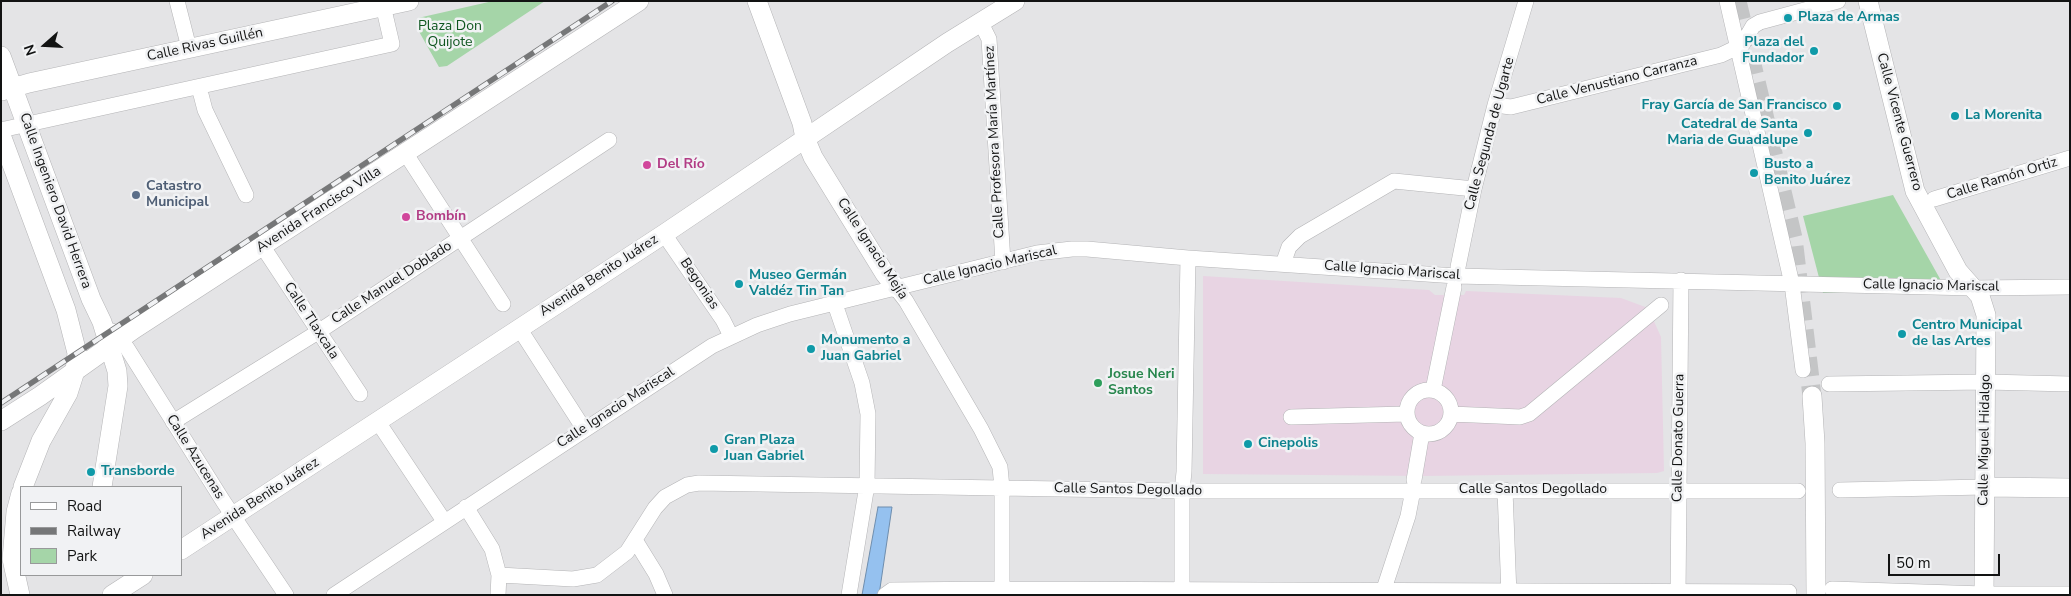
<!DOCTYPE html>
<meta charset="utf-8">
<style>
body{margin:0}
#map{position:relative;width:2071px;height:596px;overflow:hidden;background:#e4e4e6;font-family:"Nunito Sans",sans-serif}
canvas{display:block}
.frame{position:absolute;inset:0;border:2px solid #121313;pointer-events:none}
.legend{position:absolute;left:20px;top:486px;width:162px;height:90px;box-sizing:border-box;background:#f1f2f4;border:1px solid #98999a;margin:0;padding:6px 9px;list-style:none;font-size:15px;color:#121313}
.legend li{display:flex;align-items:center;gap:10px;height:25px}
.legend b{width:25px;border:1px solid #98999a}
.north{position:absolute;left:20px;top:20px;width:50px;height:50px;-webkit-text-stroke:4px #f1f2f4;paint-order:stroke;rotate:251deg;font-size:14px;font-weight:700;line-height:20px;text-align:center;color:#121313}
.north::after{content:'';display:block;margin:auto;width:18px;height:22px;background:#121313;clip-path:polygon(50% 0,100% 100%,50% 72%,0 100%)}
.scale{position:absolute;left:1888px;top:554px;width:112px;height:22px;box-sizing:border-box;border:2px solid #121313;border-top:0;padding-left:6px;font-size:15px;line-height:18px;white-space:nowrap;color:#121313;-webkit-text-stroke:4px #f1f2f4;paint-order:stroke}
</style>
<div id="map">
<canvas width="2071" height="596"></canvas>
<div class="frame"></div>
<ul class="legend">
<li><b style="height:6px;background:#fff"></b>Road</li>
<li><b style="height:6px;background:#767778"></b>Railway</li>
<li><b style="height:14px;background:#a5d5a8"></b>Park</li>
</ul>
<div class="north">N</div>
<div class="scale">50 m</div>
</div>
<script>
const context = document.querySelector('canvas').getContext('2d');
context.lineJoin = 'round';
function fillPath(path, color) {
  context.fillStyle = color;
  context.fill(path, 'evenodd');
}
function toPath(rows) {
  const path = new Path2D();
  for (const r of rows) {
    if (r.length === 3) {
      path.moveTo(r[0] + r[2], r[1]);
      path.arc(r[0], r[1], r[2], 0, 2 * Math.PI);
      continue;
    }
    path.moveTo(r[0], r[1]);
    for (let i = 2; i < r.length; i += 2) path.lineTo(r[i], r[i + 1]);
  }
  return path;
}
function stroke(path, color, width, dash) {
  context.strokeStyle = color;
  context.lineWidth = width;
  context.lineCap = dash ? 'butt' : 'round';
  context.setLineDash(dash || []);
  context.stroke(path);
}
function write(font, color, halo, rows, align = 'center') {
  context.font = font + ' "Nunito Sans",sans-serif';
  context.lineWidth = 5;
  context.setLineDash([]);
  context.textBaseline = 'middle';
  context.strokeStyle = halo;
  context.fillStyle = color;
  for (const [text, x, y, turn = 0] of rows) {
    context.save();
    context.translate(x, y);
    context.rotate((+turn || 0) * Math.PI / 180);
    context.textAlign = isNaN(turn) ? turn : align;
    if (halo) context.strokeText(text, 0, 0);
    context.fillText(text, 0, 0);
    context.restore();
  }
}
fillPath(toPath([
 [1203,276,1429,290,1435,295,1464,295,1466,291,1621,298,1648,308,1661,337,1664,471,1657,473,1423,476,1203,474]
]), '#e8d4e3');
fillPath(toPath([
 [493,1,545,1,447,66,439,67,417,28,418,18],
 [1893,195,1948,293,1823,293,1803,216]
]), '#a5d5a8');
const water = toPath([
 [878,507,892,507,879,595,862,595,878,507]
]);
fillPath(water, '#95c1ef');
stroke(water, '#6e8dad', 1);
stroke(toPath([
 [1737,1,1793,238,1812,396]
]), '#c4c5c6', 19, [19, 9]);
const minor = toPath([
 [177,1,189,48],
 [1727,1,1792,284,1803,370],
 [981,23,989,39,1003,262],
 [199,87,205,110,246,195],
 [1495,105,1511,107,1721,55,1742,45,1753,26,1760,22,1838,1],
 [1,130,392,44,382,1],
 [406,154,503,304],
 [1934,199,2070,158],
 [664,234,723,320,731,336],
 [263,247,360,394],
 [1283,264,1289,247,1300,236,1394,181,1474,189],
 [1458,267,1474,189,1495,105,1526,1],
 [896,288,906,301,981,429,1000,467,1002,488,1002,595],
 [835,304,862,383,868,414,867,485,849,595],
 [519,328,584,429],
 [112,331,127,348,223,501,286,595],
 [1829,384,1986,382,2070,384],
 [1429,412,22],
 [1433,390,1454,287],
 [1451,414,1520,417,1529,414,1661,305],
 [1291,417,1406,414],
 [173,422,318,332,609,140],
 [378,422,444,521],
 [1414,480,1422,433],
 [1505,490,1509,595],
 [1840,490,1985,487],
 [466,507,492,549,499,575,498,595],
 [635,540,656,574,665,595],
 [499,575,573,579,597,575,627,552,655,508,665,497,687,485,699,483,1182,491,1798,491],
 [1832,589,1984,594,2070,594],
 [334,595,712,346,757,325,790,314,1037,253,1072,249,1087,249,1188,258,1456,276,1974,288,2070,287],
 [885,595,892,590,1002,589,1789,592],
 [1182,595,1182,491,1184,472,1188,258],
 [1382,595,1408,516,1413,490],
 [1678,595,1681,280]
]);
const major = toPath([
 [757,1,802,123,805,138,813,157,885,274,896,288],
 [1868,1,1915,191,1958,271,1980,296,1986,315,1984,595],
 [1,56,91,299,102,322,117,371,118,386,102,487],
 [2,91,29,83,409,1],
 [1,135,66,310,77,353,75,371,68,393,41,441,23,487],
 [1812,396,1815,443,1816,595],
 [1,421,40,396,134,329,639,1],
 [1985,487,2070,488],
 [181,550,664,234,947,43,1015,1],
 [20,595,12,559,16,512,21,493],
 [112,595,143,575]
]);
stroke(minor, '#b4b4b6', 16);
stroke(major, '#b4b4b6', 20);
stroke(minor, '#fff', 15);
stroke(major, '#fff', 19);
const rail = toPath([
 [1,403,612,1]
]);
stroke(rail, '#767778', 5.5);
stroke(rail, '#f1f2f4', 4, [11]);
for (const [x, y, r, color] of [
 [1788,18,5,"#0f9aa8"],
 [1814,51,5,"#0f9aa8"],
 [1837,106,5,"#0f9aa8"],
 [1955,116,5,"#0f9aa8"],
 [1808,133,5,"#0f9aa8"],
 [647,165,5,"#d1479c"],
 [1754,173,5,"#0f9aa8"],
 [136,195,5,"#5c6f8a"],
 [406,217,5,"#d1479c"],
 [739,284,5,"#0f9aa8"],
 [1902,334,5,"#0f9aa8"],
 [811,349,5,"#0f9aa8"],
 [1098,383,5,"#2e9e5b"],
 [1248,444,5,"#0f9aa8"],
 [714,449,5,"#0f9aa8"],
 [91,472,5,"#0f9aa8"]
]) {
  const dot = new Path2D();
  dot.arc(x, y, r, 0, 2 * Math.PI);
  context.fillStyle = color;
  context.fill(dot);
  stroke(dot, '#f1f2f4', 2);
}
write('bold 14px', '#0d838f', '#f1f2f4', [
 ["Plaza de Armas",1798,18],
 ["Plaza del",1804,43,"right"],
 ["Fundador",1804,59,"right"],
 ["Fray García de San Francisco",1827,106,"right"],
 ["La Morenita",1965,116],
 ["Catedral de Santa",1798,125,"right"],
 ["Maria de Guadalupe",1798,141,"right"],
 ["Busto a",1764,165],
 ["Benito Juárez",1764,181],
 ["Museo Germán",749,276],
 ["Valdéz Tin Tan",749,292],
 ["Centro Municipal",1912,326],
 ["de las Artes",1912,342],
 ["Monumento a",821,341],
 ["Juan Gabriel",821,357],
 ["Gran Plaza",724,441],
 ["Juan Gabriel",724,457],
 ["Cinepolis",1258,444],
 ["Transborde",101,472]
], 'left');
write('14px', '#0e561f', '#f1f2f4', [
 ["Plaza Don",450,27],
 ["Quijote",450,43]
]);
write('14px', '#121313', '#f1f2f4', [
 ["Calle Rivas Guillén",205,45,-12],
 ["Calle Venustiano Carranza",1617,81,-14],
 ["Calle Vicente Guerrero",1899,122,75],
 ["Calle Segunda de Ugarte",1490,134,-75],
 ["Calle Profesora María Martínez",995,142,-93],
 ["Calle Ramón Ortiz",2002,179,-17],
 ["Calle Ingeniero David Herrera",55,201,70],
 ["Avenida Francisco Villa",319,210,-33],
 ["Calle Ignacio Mejía",872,249,57],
 ["Calle Ignacio Mariscal",990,266,-13],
 ["Calle Ignacio Mariscal",1392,271,4],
 ["Avenida Benito Juárez",599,276,-33],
 ["Calle Manuel Doblado",392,283,-33],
 ["Begonias",699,284,56],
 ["Calle Ignacio Mariscal",1931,286,1],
 ["Calle Tlaxcala",311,321,57],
 ["Calle Ignacio Mariscal",616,408,-33],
 ["Calle Donato Guerra",1679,438,-89],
 ["Calle Miguel Hidalgo",1985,440,-89],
 ["Calle Azucenas",195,457,58],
 ["Calle Santos Degollado",1128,490,1],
 ["Calle Santos Degollado",1533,490],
 ["Avenida Benito Juárez",260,499,-33]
]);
write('bold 14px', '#b23c85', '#f1f2f4', [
 ["Del Río",657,165],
 ["Bombín",416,217]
], 'left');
write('bold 14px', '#4e5e75', '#f1f2f4', [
 ["Catastro",146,187],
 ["Municipal",146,203]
], 'left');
write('bold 14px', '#27864d', '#f1f2f4', [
 ["Josue Neri",1108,375],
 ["Santos",1108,391]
], 'left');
</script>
